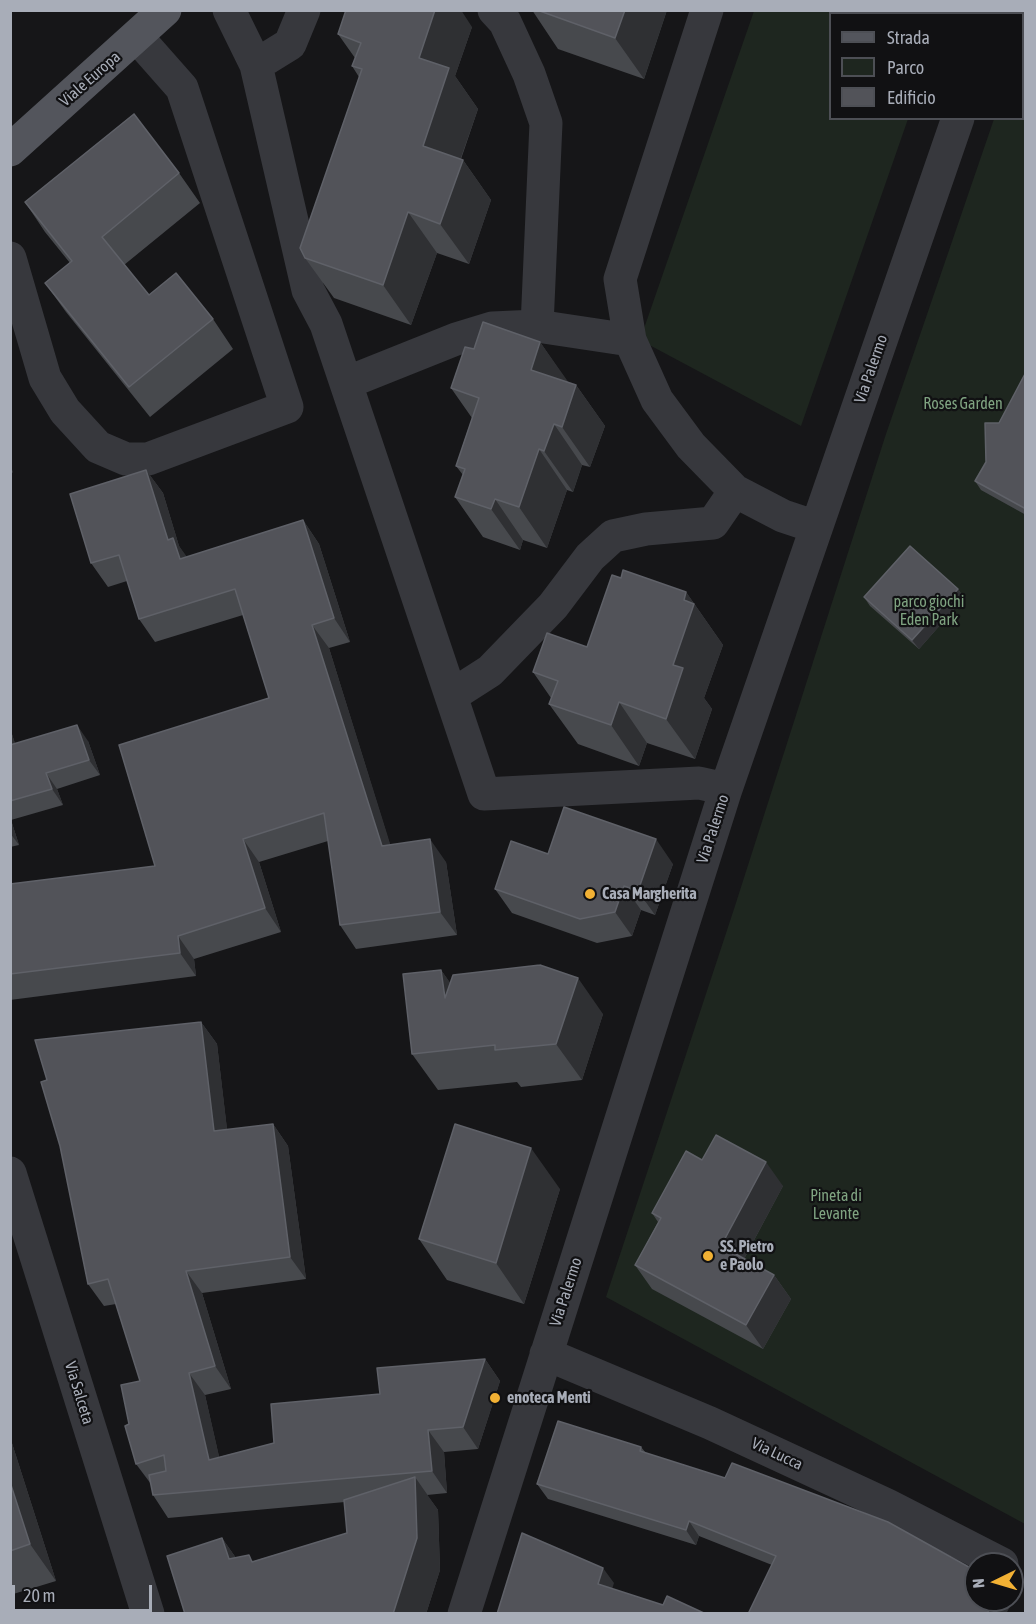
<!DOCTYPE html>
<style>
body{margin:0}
#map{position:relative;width:1036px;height:1624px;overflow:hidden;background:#161618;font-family:"Asap Condensed",sans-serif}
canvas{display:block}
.frame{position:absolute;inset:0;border:12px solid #a8adb8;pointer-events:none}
.legend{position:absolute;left:829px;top:12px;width:195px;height:108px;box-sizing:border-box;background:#111113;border:2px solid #4d4f55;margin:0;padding:8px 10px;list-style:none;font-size:18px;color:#a8adb8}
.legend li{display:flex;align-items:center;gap:12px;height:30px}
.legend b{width:30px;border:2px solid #4d4f55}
.north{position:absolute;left:964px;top:1552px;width:60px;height:60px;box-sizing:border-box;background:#111113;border:2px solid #4d4f55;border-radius:50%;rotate:265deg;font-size:16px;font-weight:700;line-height:24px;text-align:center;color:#a8adb8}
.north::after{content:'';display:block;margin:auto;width:21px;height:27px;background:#f2b134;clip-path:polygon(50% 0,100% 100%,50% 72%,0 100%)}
.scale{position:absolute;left:12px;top:1585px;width:140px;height:27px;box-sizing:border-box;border:3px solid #a8adb8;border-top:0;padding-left:8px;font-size:18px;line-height:21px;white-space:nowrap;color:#a8adb8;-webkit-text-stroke:4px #111113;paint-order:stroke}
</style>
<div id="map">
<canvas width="1036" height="1624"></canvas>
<div class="frame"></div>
<ul class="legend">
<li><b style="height:8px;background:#53555c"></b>Strada</li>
<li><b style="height:16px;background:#1e261f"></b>Parco</li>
<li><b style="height:16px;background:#525359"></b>Edificio</li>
</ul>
<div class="north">N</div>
<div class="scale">20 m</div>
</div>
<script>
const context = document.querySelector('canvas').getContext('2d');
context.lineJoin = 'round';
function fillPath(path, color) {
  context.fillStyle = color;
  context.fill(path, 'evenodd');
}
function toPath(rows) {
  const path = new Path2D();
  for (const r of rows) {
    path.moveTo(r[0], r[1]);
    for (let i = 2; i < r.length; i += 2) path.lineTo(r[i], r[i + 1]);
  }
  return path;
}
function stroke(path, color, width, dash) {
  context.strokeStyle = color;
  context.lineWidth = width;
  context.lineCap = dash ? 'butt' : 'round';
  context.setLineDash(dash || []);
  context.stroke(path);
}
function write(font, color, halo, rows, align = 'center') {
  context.font = font + ' "Asap Condensed",sans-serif';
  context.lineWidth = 4.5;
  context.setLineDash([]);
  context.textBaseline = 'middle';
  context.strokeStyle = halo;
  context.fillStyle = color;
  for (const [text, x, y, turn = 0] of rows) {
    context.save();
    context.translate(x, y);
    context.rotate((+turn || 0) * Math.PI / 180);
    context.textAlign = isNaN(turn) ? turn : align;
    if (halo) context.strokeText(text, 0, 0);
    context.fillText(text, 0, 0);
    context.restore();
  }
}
fillPath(toPath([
 [754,11,945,11,944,14,830,14,830,118,908,119,801,426,640,340],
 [1025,27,1025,1524,606,1297,734,909,885,437,994,119,1022,118,1022,36]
]), '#1e261f');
stroke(toPath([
 [229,10,256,65,308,290,326,324,484,794,699,783,726,789],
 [494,10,505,22,529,74,546,123,537,326],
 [707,10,620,279,630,340,657,400,691,446,735,491,783,516,816,527],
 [994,14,995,10],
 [256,65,290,44,304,10],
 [10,258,45,378,65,411,98,447,126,459,148,459,287,407,182,88,137,37],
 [346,383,456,339,492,328,537,326,630,340],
 [451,696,490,671,553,606,590,557,613,536,646,529,713,523,735,491],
 [10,1173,148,1614],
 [546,1354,710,1423,887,1505,1002,1564],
 [464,1614,726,789,958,118]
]), '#37383d', 33);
stroke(toPath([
 [10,150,165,10]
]), '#53555c', 33);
fillPath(toPath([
 [532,10,667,10,644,79,558,49],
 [472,27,455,76,478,109,461,159,463,160,491,200,469,264,437,253,411,325,334,298,305,258,359,77,352,66,355,58,338,34],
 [179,173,200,203,124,265,149,295,213,319,233,349,150,417,66,312,45,283,70,263,45,232,25,202],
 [540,342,568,383,576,385,605,426,590,467,582,465,573,492,567,490,547,548,523,540,520,550,483,537,455,497,463,475,456,466,472,418,451,388,474,349],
 [1026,372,1026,515,981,490,975,481,986,462,999,423],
 [146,470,163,493,179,546,186,557,303,520,319,544,350,642,329,648,390,845,446,862,457,935,356,949,340,925,328,841,259,862,281,932,194,959,196,976,10,1000,10,884,155,866,269,698,243,615,155,642,139,619,127,581,108,587,91,563],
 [621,578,686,592,723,645,704,698,712,709,695,759,647,743,639,766,578,744,549,704,551,698,533,672,587,647],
 [958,589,964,598,919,649,870,606,864,597],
 [10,728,15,744,88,741,100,775,57,789,63,805,11,820,19,845,10,847],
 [548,854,673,864,655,915,641,910,632,936,597,943,512,913,495,889],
 [441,970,450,983,603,1014,582,1080,521,1087,517,1082,438,1090,412,1054],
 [201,1022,217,1044,227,1130,273,1124,288,1146,306,1279,202,1293,231,1389,205,1395,219,1457,274,1443,380,1394,485,1359,500,1381,478,1449,444,1452,447,1493,427,1495,438,1510,440,1570,426,1614,185,1614,222,1538,236,1558,254,1561,347,1533,345,1502,168,1518,153,1495,151,1484,136,1464,129,1424,140,1381,116,1304,104,1306,88,1284,47,1080],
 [702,1160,783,1186,744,1259,774,1275,791,1299,763,1349,652,1289,635,1265,658,1222,652,1213],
 [560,1189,524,1304,447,1280,419,1239],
 [10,1437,56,1581,10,1595],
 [641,1447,646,1453,1012,1600,1013,1601,772,1565,699,1536,696,1545,548,1499,537,1484]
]), '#47494d');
fillPath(toPath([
 [435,10,461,10,472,27,455,76,478,109,451,186,423,146,419,58],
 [625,10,667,10,644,79,615,38],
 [463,160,491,200,469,264,440,224],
 [408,212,437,253,411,325,383,285],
 [540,342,569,383,531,370],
 [576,385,605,426,590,467,562,427],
 [554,424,582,465,573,492,544,451],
 [539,449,567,490,547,548,519,507],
 [10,464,13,472,10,476],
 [146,470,163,493,179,546,190,561,180,559,168,540],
 [495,499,523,540,520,550,491,509],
 [303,520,319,544,350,642,334,618],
 [958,589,964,598,919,649,912,640],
 [686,592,723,645,704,698,712,709,695,759,666,719,673,665,684,600],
 [312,625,329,648,398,869,382,846],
 [619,702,647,743,639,766,611,725],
 [77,725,88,741,100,775,89,760],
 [10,728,21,761,10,747],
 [46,773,57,789,63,805,52,789],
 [10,819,11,820,19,845,10,833],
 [243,839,259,862,281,932,265,908],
 [430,839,446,862,457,935,440,912],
 [656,839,673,864,655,915,638,891],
 [624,886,641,910,632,936,615,912],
 [178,936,194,959,196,976,180,953],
 [441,970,467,1006,445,998],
 [578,978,603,1014,582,1080,556,1044],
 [201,1022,217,1044,230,1154,214,1131],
 [273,1124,288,1146,306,1279,290,1257],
 [531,1148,560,1189,524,1304,496,1263],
 [766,1162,783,1186,738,1270,721,1246],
 [186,1271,202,1293,231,1389,215,1366],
 [774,1275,791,1299,763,1349,746,1325],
 [485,1359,500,1381,478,1449,463,1427],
 [189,1373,205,1395,225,1482,209,1460],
 [428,1430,444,1452,447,1493,432,1471],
 [10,1437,56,1581,30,1544,10,1482],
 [415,1477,438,1510,440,1570,426,1614,393,1614],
 [689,1521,699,1536,696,1545,686,1530],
 [222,1538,245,1571,229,1559],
 [603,1568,614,1583,609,1599,598,1584],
 [994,1600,1012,1600,1013,1601,1006,1614,987,1614]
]), '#2f3033');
const building = toPath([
 [346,10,435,10,419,58,449,68,423,146,463,160,440,224,408,212,383,285,305,258,300,248,362,69,352,66,361,43,338,34,346,10],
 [537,10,625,10,615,38,537,10],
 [134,114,179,173,102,237,149,295,176,273,213,319,129,387,45,283,72,261,25,202,134,114],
 [483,322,540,342,531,370,576,385,562,427,554,424,544,451,539,449,519,507,495,499,491,509,455,497,465,469,456,466,479,398,451,388,465,347,474,349,483,322],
 [1026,372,1026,509,975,481,986,462,985,423,999,423,1026,372],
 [146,470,168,540,173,538,180,559,303,520,334,618,312,625,382,846,430,839,440,912,340,925,324,813,243,839,265,908,178,936,180,953,10,974,10,884,155,866,119,745,269,698,235,589,139,619,119,555,91,563,70,494,146,470],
 [910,546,958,589,912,640,864,597,910,546],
 [623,570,686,592,684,600,694,604,673,665,683,668,666,719,619,702,611,725,549,704,558,681,533,672,547,633,587,647,612,575,621,578,623,570],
 [77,725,89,760,46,773,52,789,10,801,10,745,77,725],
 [564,807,656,839,638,891,624,886,615,912,580,919,495,889,511,841,548,854,564,807],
 [540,965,578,978,556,1044,495,1050,495,1045,412,1054,403,974,441,970,445,998,453,975,540,965],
 [201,1022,214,1131,273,1124,290,1257,186,1271,215,1366,189,1373,209,1460,274,1443,271,1404,380,1394,377,1368,485,1359,463,1427,428,1430,432,1471,153,1495,149,1475,166,1471,164,1455,136,1464,125,1426,129,1424,121,1385,140,1381,108,1279,88,1284,60,1146,41,1082,47,1080,35,1040,201,1022],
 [455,1124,531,1148,496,1263,419,1239,455,1124],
 [716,1135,766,1162,721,1246,774,1275,746,1325,635,1265,661,1218,652,1213,686,1151,702,1160,716,1135],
 [558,1421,641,1447,640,1451,725,1478,732,1463,888,1522,976,1571,976,1600,994,1600,987,1614,748,1614,776,1556,689,1521,686,1530,537,1484,558,1421],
 [415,1477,417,1538,393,1614,185,1614,167,1556,222,1538,229,1559,249,1555,252,1562,347,1533,344,1500,415,1477],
 [10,1482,30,1544,10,1551,10,1482],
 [522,1533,603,1568,598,1584,663,1605,667,1596,706,1614,497,1614,522,1533]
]);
fillPath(building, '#525359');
stroke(building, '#5f6168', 1.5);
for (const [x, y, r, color] of [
 [590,894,6,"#f2b134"],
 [708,1256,6,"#f2b134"],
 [495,1398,6,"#f2b134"]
]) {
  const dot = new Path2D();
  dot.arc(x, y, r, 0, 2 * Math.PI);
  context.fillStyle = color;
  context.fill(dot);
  stroke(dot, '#111113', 2);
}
write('16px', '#a8adb8', '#111113', [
 ["Viale Europa",90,79,-41],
 ["Via Palermo",871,369,-71],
 ["Via Palermo",713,829,-72],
 ["Via Palermo",566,1292,-72],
 ["Via Salceta",79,1393,73],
 ["Via Lucca",777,1454,25]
]);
write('16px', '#7fa381', '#111113', [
 ["Roses Garden",963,404],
 ["parco giochi",929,602],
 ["Eden Park",929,620],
 ["Pineta di",836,1196],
 ["Levante",836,1214]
]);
write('bold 16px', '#a8adb8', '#111113', [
 ["Casa Margherita",602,894],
 ["SS. Pietro",720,1247],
 ["e Paolo",720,1265],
 ["enoteca Menti",507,1398]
], 'left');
</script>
